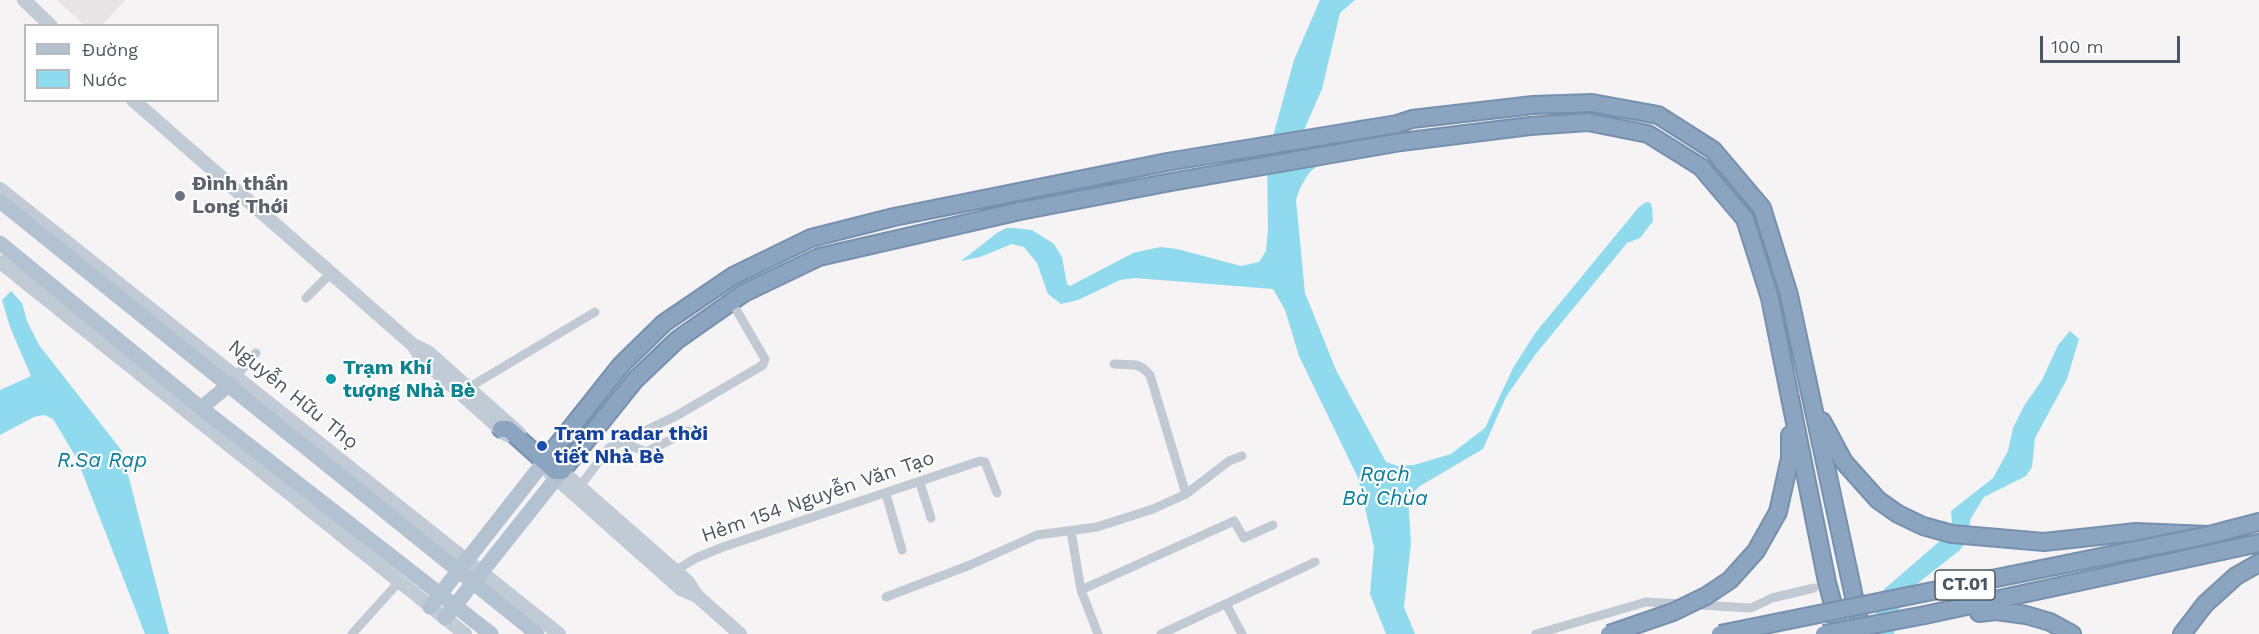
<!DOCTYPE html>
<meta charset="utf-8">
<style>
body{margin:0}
#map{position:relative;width:2259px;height:634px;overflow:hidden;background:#f5f3f3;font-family:"Work Sans",sans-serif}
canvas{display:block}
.legend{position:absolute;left:24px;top:24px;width:195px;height:78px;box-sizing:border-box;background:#fff;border:2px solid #b7bbc0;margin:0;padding:8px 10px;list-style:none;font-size:18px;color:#4a5661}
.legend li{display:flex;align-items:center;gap:12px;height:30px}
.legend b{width:30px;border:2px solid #b7bbc0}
.scale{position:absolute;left:2040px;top:36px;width:140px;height:27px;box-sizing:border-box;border:3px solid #4a5661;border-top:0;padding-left:8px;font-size:18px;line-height:21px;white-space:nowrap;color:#4a5661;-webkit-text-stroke:4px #fff;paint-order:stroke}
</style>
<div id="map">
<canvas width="2259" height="634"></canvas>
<ul class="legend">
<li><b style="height:8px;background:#b3c2d1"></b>Đường</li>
<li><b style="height:16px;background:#90daee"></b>Nước</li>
</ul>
<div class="scale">100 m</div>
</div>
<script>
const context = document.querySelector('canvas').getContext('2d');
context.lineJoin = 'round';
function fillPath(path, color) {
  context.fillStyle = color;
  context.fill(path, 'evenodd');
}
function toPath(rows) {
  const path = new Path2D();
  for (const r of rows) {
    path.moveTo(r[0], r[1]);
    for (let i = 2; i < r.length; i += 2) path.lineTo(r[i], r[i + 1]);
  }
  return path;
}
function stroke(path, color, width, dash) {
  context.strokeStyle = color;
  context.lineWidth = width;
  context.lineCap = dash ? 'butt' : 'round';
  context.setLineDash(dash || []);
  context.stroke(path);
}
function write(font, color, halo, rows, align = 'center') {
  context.font = font + ' "Work Sans",sans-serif';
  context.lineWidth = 4.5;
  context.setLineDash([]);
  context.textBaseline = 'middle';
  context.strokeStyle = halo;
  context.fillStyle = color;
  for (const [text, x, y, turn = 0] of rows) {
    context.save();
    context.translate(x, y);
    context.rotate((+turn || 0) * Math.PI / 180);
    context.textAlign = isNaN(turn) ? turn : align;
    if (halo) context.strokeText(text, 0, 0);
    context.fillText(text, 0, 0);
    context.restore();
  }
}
fillPath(toPath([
 [57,0,126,0,102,25,85,26]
]), '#e6e4e5');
fillPath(toPath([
 [1320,0,1355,0,1340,13,1322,89,1297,146,1297,153,1306,152,1346,125,1357,120,1385,117,1398,122,1367,131,1336,150,1309,173,1300,188,1296,200,1305,293,1336,370,1386,462,1398,466,1414,465,1451,454,1485,428,1513,368,1536,332,1639,207,1646,202,1651,203,1652,208,1653,221,1640,238,1627,243,1535,355,1506,397,1483,449,1420,486,1408,497,1411,543,1404,607,1415,634,1386,634,1370,594,1374,547,1358,478,1299,356,1285,310,1273,289,1135,278,1120,280,1078,300,1061,304,1048,294,1037,263,1024,247,1012,244,980,257,961,261,997,233,1006,228,1014,228,1032,230,1054,244,1062,257,1067,284,1070,286,1133,253,1160,247,1177,249,1241,266,1259,262,1266,251,1268,229,1267,158,1294,60],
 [11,291,22,303,27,321,39,345,122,451,169,634,145,634,77,459,53,419,44,415,34,417,0,435,0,390,31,376,10,327,2,300],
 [2070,331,2079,339,2067,379,2035,438,2032,467,2026,476,1984,497,1971,518,1965,543,1960,550,1913,587,1900,607,1894,634,1871,634,1881,592,1949,533,1952,523,1951,511,1993,478,2008,451,2013,428,2024,406,2042,380,2058,345]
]), '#90daee');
const motorway = toPath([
 [1822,421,1844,462,1878,500,1898,514,1923,526,1952,534,2044,542,2136,532,2209,535,2259,522],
 [501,429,508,429,555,471,562,471,635,380,677,340,744,293,819,257,1020,211,1171,182,1401,142,1530,126,1588,122,1648,134,1701,167,1745,219,1770,298,1827,582,1841,634],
 [547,458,621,365,664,323,733,276,811,238,894,217,1167,162,1397,124,1412,119,1533,105,1592,103,1658,115,1713,150,1762,208,1789,295,1862,634],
 [1778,512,1790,458,1790,435],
 [1979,613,1996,611,2026,615,2050,622,2072,634],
 [1925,615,2259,543],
 [2182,634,2205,604,2236,576,2259,563]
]);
stroke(motorway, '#7690ad', 20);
stroke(toPath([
 [306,298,330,274],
 [1114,364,1136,365,1143,368,1150,375,1186,494],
 [232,381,256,353],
 [468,388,595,312],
 [624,443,646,452,688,431],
 [920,483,931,518],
 [580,486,609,448,676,416,763,365,765,359,737,311],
 [886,494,902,550],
 [1071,531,1081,590,1098,634],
 [675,571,696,558,723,547,980,461,985,462,997,493],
 [1081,590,1234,521,1244,538,1273,525],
 [886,597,970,565,1037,535,1097,527,1153,509,1186,494,1229,461,1242,456],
 [1226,604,1242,634],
 [352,634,398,583],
 [1161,634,1315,562],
 [1536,634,1646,602,1751,608,1772,598,1814,588]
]), '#c1cad2', 9);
stroke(toPath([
 [24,0,51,26],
 [133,100,413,345,422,359,507,435],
 [0,189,559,634],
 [0,262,465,634],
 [413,345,428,352,519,433],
 [556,466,688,582,697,596,740,634],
 [548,471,681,589,697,596]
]), '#c1cbd6', 14);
stroke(toPath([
 [0,201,537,634],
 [0,243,201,408,491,634],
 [201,408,230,384],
 [430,607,547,458],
 [445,618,562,471]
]), '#b3c2d1', 15);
stroke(motorway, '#8ba5c1', 16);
const motorwayBridge = toPath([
 [1609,634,1673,612,1706,596,1730,580,1756,551,1778,512],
 [1720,634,2209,535],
 [1824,634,1925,615]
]);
stroke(motorwayBridge, '#7690ad', 20, []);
stroke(motorwayBridge, '#8ba5c1', 16);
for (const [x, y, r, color] of [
 [180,196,6,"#6b7280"],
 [331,379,6,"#0f9aa8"],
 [542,446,6,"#1a4fb4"]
]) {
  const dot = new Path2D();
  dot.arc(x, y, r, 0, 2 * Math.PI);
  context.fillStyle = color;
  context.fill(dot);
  stroke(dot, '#fff', 2);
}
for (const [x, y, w] of [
 [1965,585,60]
]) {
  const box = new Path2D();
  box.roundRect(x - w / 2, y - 15, w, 30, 4.5);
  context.fillStyle = '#fff';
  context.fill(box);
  stroke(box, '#4a5661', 1.5);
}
write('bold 18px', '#4a5661', null, [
 ["CT.01",1965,585]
]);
write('bold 20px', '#5b616d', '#fff', [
 ["Đình thần",192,184],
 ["Long Thới",192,207]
], 'left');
write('bold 20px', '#0d838f', '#fff', [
 ["Trạm Khí",343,368],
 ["tượng Nhà Bè",343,391]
], 'left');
write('20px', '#4a5661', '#fff', [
 ["Nguyễn Hữu Thọ",293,395,39],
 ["Hẻm 154 Nguyễn Văn Tạo",818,497,-19]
]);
write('bold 20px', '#164399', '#fff', [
 ["Trạm radar thời",554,434],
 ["tiết Nhà Bè",554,457]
], 'left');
write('italic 21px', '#0c7c9b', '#fff', [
 ["R.Sa Rạp",102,461],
 ["Rạch",1385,475],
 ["Bà Chùa",1385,499]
]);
</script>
